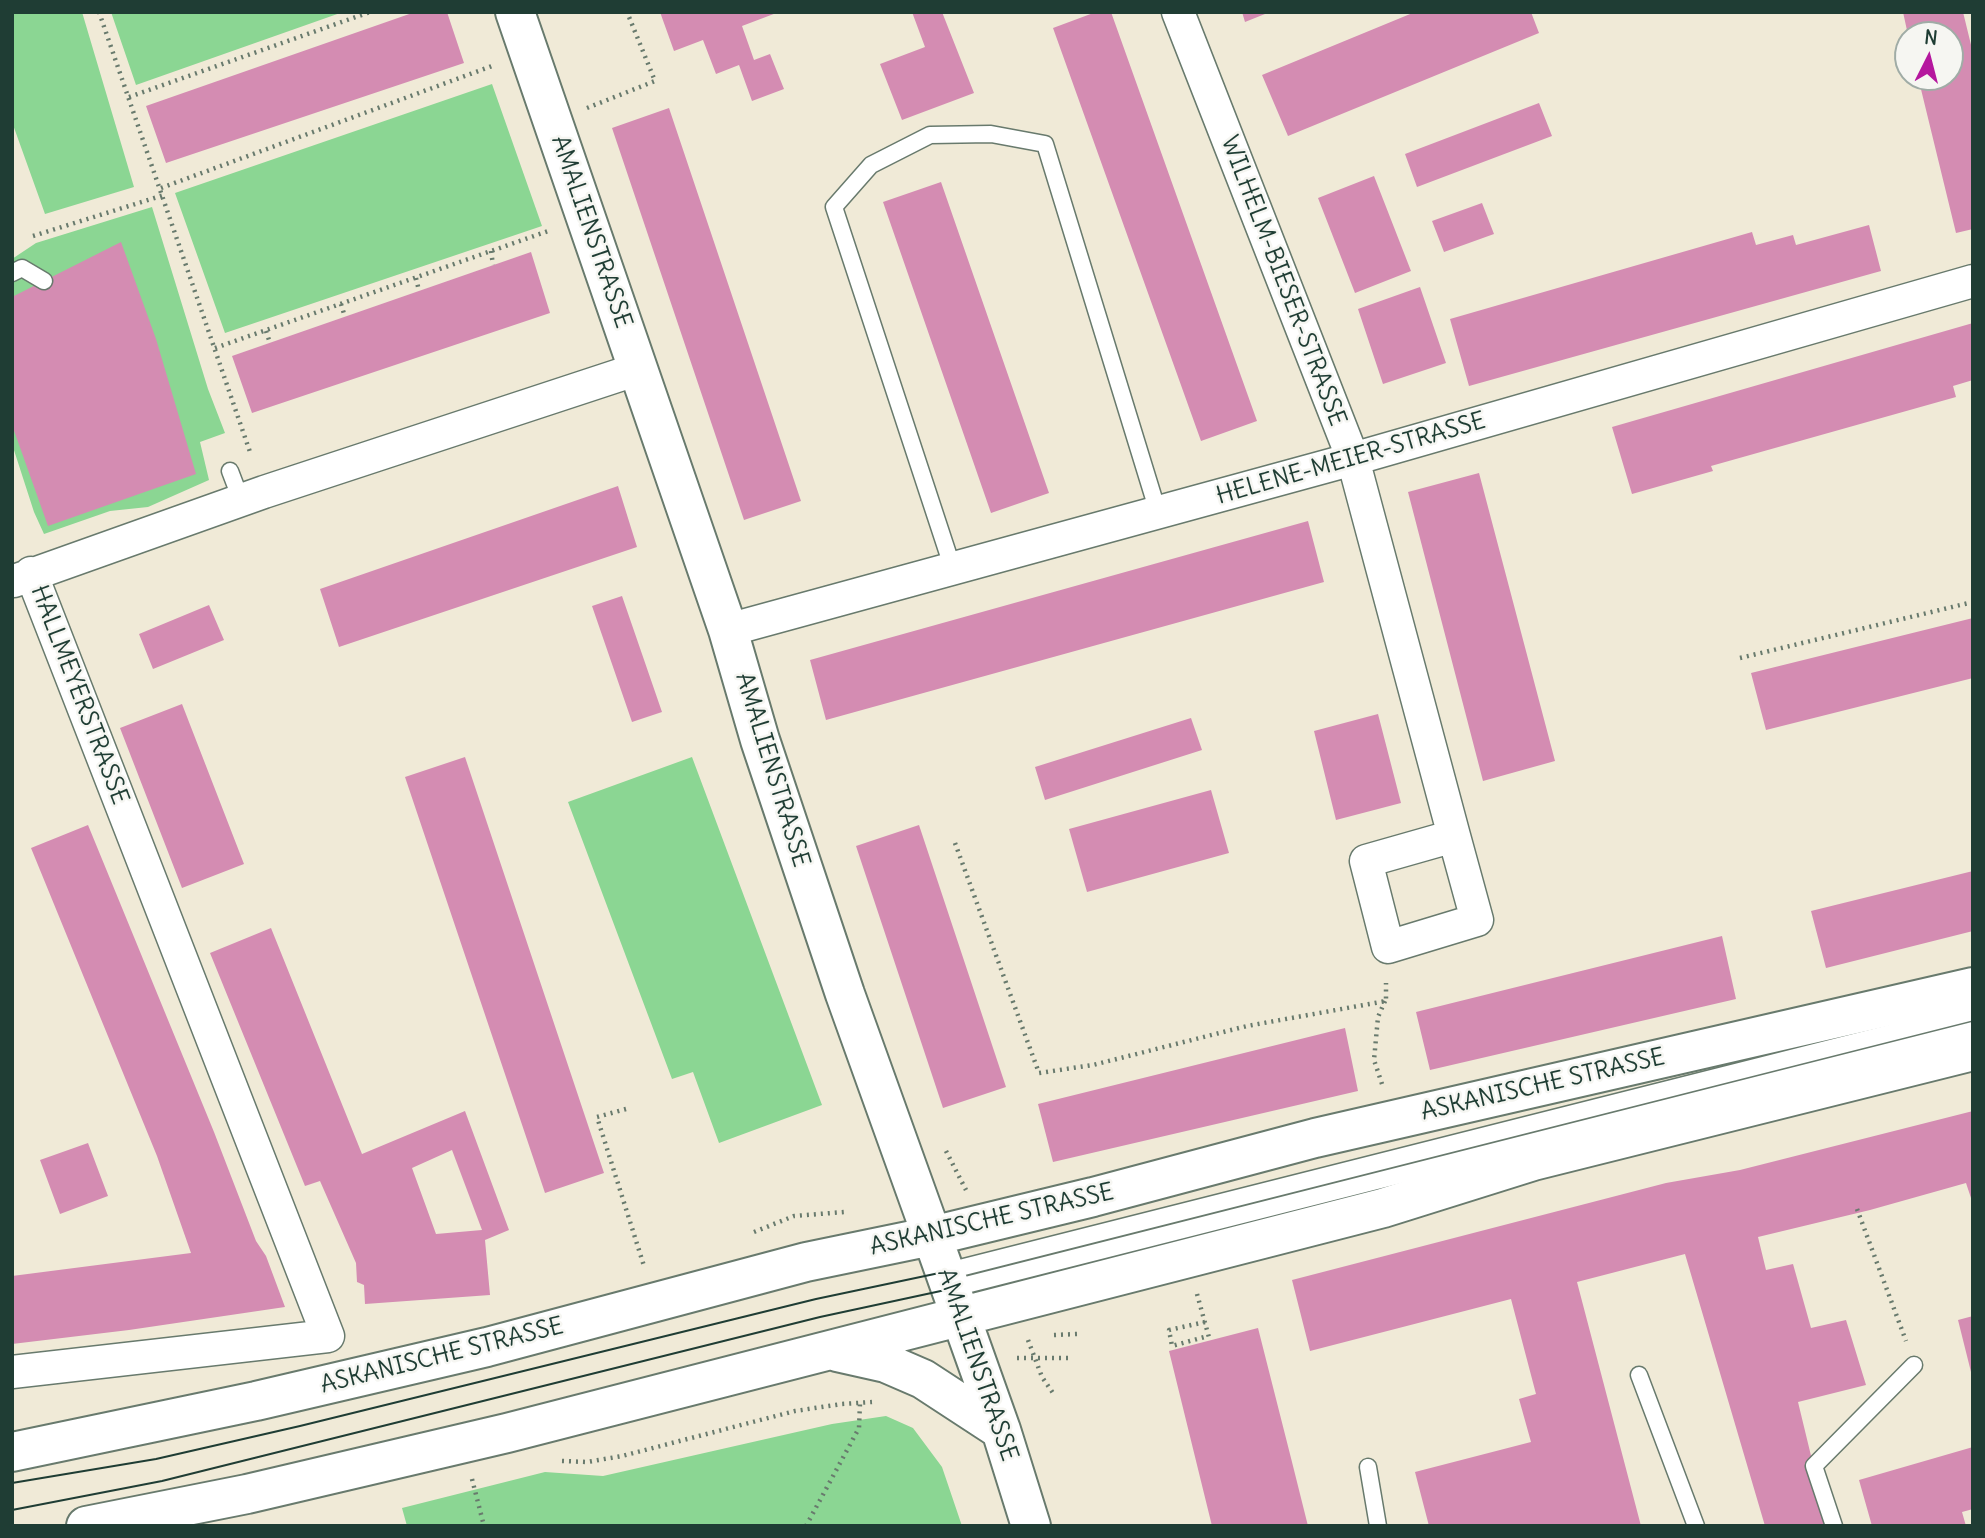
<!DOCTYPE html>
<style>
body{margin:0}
#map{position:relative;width:1985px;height:1538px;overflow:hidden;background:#f0ead7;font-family:Delius,sans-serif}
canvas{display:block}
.frame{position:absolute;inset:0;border:14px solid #1f3d34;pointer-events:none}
.north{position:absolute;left:1894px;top:21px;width:70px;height:70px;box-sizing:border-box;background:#f6f6f2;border:2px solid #a0aca6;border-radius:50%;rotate:6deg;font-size:19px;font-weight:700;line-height:28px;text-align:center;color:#1f3d34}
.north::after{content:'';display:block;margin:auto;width:24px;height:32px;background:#b5179e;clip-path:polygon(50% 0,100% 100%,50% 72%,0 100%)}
</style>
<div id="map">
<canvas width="1985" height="1538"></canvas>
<div class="frame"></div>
<div class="north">N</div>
</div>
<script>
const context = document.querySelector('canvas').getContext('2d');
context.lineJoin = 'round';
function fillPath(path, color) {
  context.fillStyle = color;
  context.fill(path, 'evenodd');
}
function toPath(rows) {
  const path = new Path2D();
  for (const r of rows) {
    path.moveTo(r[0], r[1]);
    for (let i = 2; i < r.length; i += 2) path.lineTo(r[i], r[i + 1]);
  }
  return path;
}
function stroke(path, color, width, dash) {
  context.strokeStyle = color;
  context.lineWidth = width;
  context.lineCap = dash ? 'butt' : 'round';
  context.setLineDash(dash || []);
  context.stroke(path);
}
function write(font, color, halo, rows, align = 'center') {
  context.font = font + ' Delius,sans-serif';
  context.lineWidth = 5;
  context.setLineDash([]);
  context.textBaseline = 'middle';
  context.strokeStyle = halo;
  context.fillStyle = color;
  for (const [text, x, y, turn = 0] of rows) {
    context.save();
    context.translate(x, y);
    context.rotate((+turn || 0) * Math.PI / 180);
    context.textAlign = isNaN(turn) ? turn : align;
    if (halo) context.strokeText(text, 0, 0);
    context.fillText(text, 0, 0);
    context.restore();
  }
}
fillPath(toPath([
 [12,12,82,12,134,187,45,214,12,122],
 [111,12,343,12,136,85],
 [492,84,542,226,225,333,175,193],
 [152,207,208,389,225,433,200,442,209,480,148,507,110,511,44,534,34,512,12,444,12,259,36,243],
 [692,757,822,1105,719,1143,693,1072,672,1079,568,802],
 [886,1416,913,1428,942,1467,962,1526,407,1526,402,1508,545,1472,603,1476,832,1424]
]), '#8bd693');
fillPath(toPath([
 [415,12,447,12,464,63,166,163,146,106],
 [660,12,779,12,742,26,754,60,770,54,784,89,752,101,739,65,716,74,703,40,674,51],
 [912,12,942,12,974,93,902,120,880,64,925,47],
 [1096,12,1111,12,1257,421,1201,441,1053,28],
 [1242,12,1270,12,1245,22],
 [1415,12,1531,12,1539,33,1288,136,1262,75],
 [1903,12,1963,12,1973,53,1973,229,1956,233,1918,77,1950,77,1950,35,1908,35],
 [1539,103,1552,136,1417,187,1405,154],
 [669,108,801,501,744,520,612,128],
 [1374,176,1411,271,1355,293,1318,198],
 [941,182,1049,493,991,513,883,202],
 [1482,203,1494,234,1444,252,1432,221],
 [1869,225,1881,271,1469,386,1450,319,1752,232,1756,245,1793,235,1796,245],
 [121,242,156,339,196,474,48,526,12,425,12,297],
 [531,252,550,313,252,413,232,356],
 [1420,287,1446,363,1383,384,1358,309],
 [1973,323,1973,380,1953,386,1956,397,1711,466,1713,471,1632,494,1612,427],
 [1479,473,1555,761,1483,781,1408,492],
 [618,486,637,547,339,647,320,589],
 [1308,521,1324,582,826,720,810,660],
 [622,596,662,712,632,722,592,606],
 [209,605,224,640,153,669,139,634],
 [1973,618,1973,678,1766,730,1751,673],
 [182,704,244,864,182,888,120,728],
 [1378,714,1401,803,1336,820,1314,731],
 [1191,718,1202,750,1045,800,1035,767],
 [465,757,604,1173,545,1193,405,777],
 [1211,790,1229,853,1087,892,1069,829],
 [88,825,214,1132,256,1241,266,1256,285,1307,129,1330,12,1344,12,1276,191,1253,157,1156,31,848],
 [919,825,1006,1087,943,1108,856,846],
 [1973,871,1973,931,1826,968,1811,911],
 [271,928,362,1154,465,1111,509,1230,485,1240,490,1295,365,1304,364,1285,357,1282,356,1263,320,1181,305,1186,210,953],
 [452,1150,482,1230,436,1234,412,1168],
 [1722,936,1736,999,1430,1070,1416,1012],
 [1345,1028,1358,1091,1053,1162,1038,1104],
 [1973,1111,1973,1204,1966,1183,1870,1210,1758,1237,1766,1270,1793,1264,1811,1328,1846,1320,1866,1385,1798,1402,1828,1526,1765,1526,1685,1254,1577,1282,1641,1526,1429,1526,1415,1472,1531,1442,1519,1399,1536,1394,1511,1299,1310,1351,1292,1280,1666,1183,1740,1170],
 [88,1143,108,1196,60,1214,40,1160],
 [1973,1316,1973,1376,1972,1376,1958,1320],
 [1258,1328,1292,1462,1308,1526,1212,1526,1169,1351],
 [1973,1447,1973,1509,1962,1512,1966,1526,1872,1526,1859,1480]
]), '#d48cb2');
const service = toPath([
 [12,273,22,268,44,281],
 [230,471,241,500],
 [953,569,834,207,871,165,930,135,991,134,1045,144,1158,512],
 [944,1272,1973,1012],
 [950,1289,1973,1030],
 [1639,1375,1696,1526],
 [1368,1467,1378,1526],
 [1834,1526,1814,1466,1914,1365]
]);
const minor = toPath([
 [1178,12,1353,459,1454,836,1477,920,1388,947,1366,861,1454,836],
 [14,581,264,492,638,369],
 [728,630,1353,459,1973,281],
 [12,1372,328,1336,31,573]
]);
const tertiary = toPath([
 [515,12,728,630,760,740,845,994,932,1236]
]);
const secondary = toPath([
 [932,1236,1001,1430,1031,1526],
 [837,1352,886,1363,923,1379,1001,1430],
 [12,1452,256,1401,487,1347,806,1262,932,1236,1093,1197,1315,1138,1973,987],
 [86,1526,247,1494,507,1433,1383,1208,1533,1161,1973,1051]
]);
stroke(service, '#687a6d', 19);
stroke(minor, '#687a6d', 35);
stroke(tertiary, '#687a6d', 42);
stroke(secondary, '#687a6d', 42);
stroke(toPath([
 [99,12,250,452],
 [129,97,370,12],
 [587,108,655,81,627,12],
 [161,188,492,66],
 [33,236,164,195],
 [491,251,493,265],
 [416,278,419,291],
 [341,304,345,317],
 [266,331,270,343],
 [215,348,551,230],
 [1740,658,1973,602],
 [955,843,1039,1073,1093,1065,1247,1026,1386,1001,1386,983],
 [1382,1084,1374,1060,1378,1017,1385,1001],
 [626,1109,597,1117,644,1266],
 [946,1151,966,1190],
 [1857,1209,1906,1341],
 [754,1232,794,1216,844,1212],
 [1197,1294,1210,1341],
 [1205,1322,1169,1330,1172,1346,1208,1336],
 [1054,1335,1077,1334],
 [1028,1340,1042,1377,1055,1396],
 [1017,1358,1068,1358],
 [562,1461,587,1462,622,1456,795,1411,842,1404,872,1402],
 [472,1479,484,1526],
 [806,1526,859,1428,860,1403]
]), '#687a6d', 4.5, [2, 5]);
stroke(service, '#fff', 16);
stroke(minor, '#fff', 32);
stroke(tertiary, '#fff', 38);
stroke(secondary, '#fff', 38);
stroke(toPath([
 [12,1483,156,1459,300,1426,816,1299,944,1272],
 [12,1510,162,1481,820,1317,950,1289]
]), '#1f3d34', 2);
write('24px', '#1f3d34', '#f6f6f2', [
 ["AMALIENSTRASSE",591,232,71],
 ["WILHELM-BIESER-STRASSE",1283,281,69],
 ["HELENE-MEIER-STRASSE",1351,459,-16],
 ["HALLMEYERSTRASSE",79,695,69],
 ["AMALIENSTRASSE",772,770,73],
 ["ASKANISCHE STRASSE",1543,1085,-13],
 ["ASKANISCHE STRASSE",992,1220,-13],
 ["ASKANISCHE STRASSE",442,1356,-14],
 ["AMALIENSTRASSE",977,1365,71]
]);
</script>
